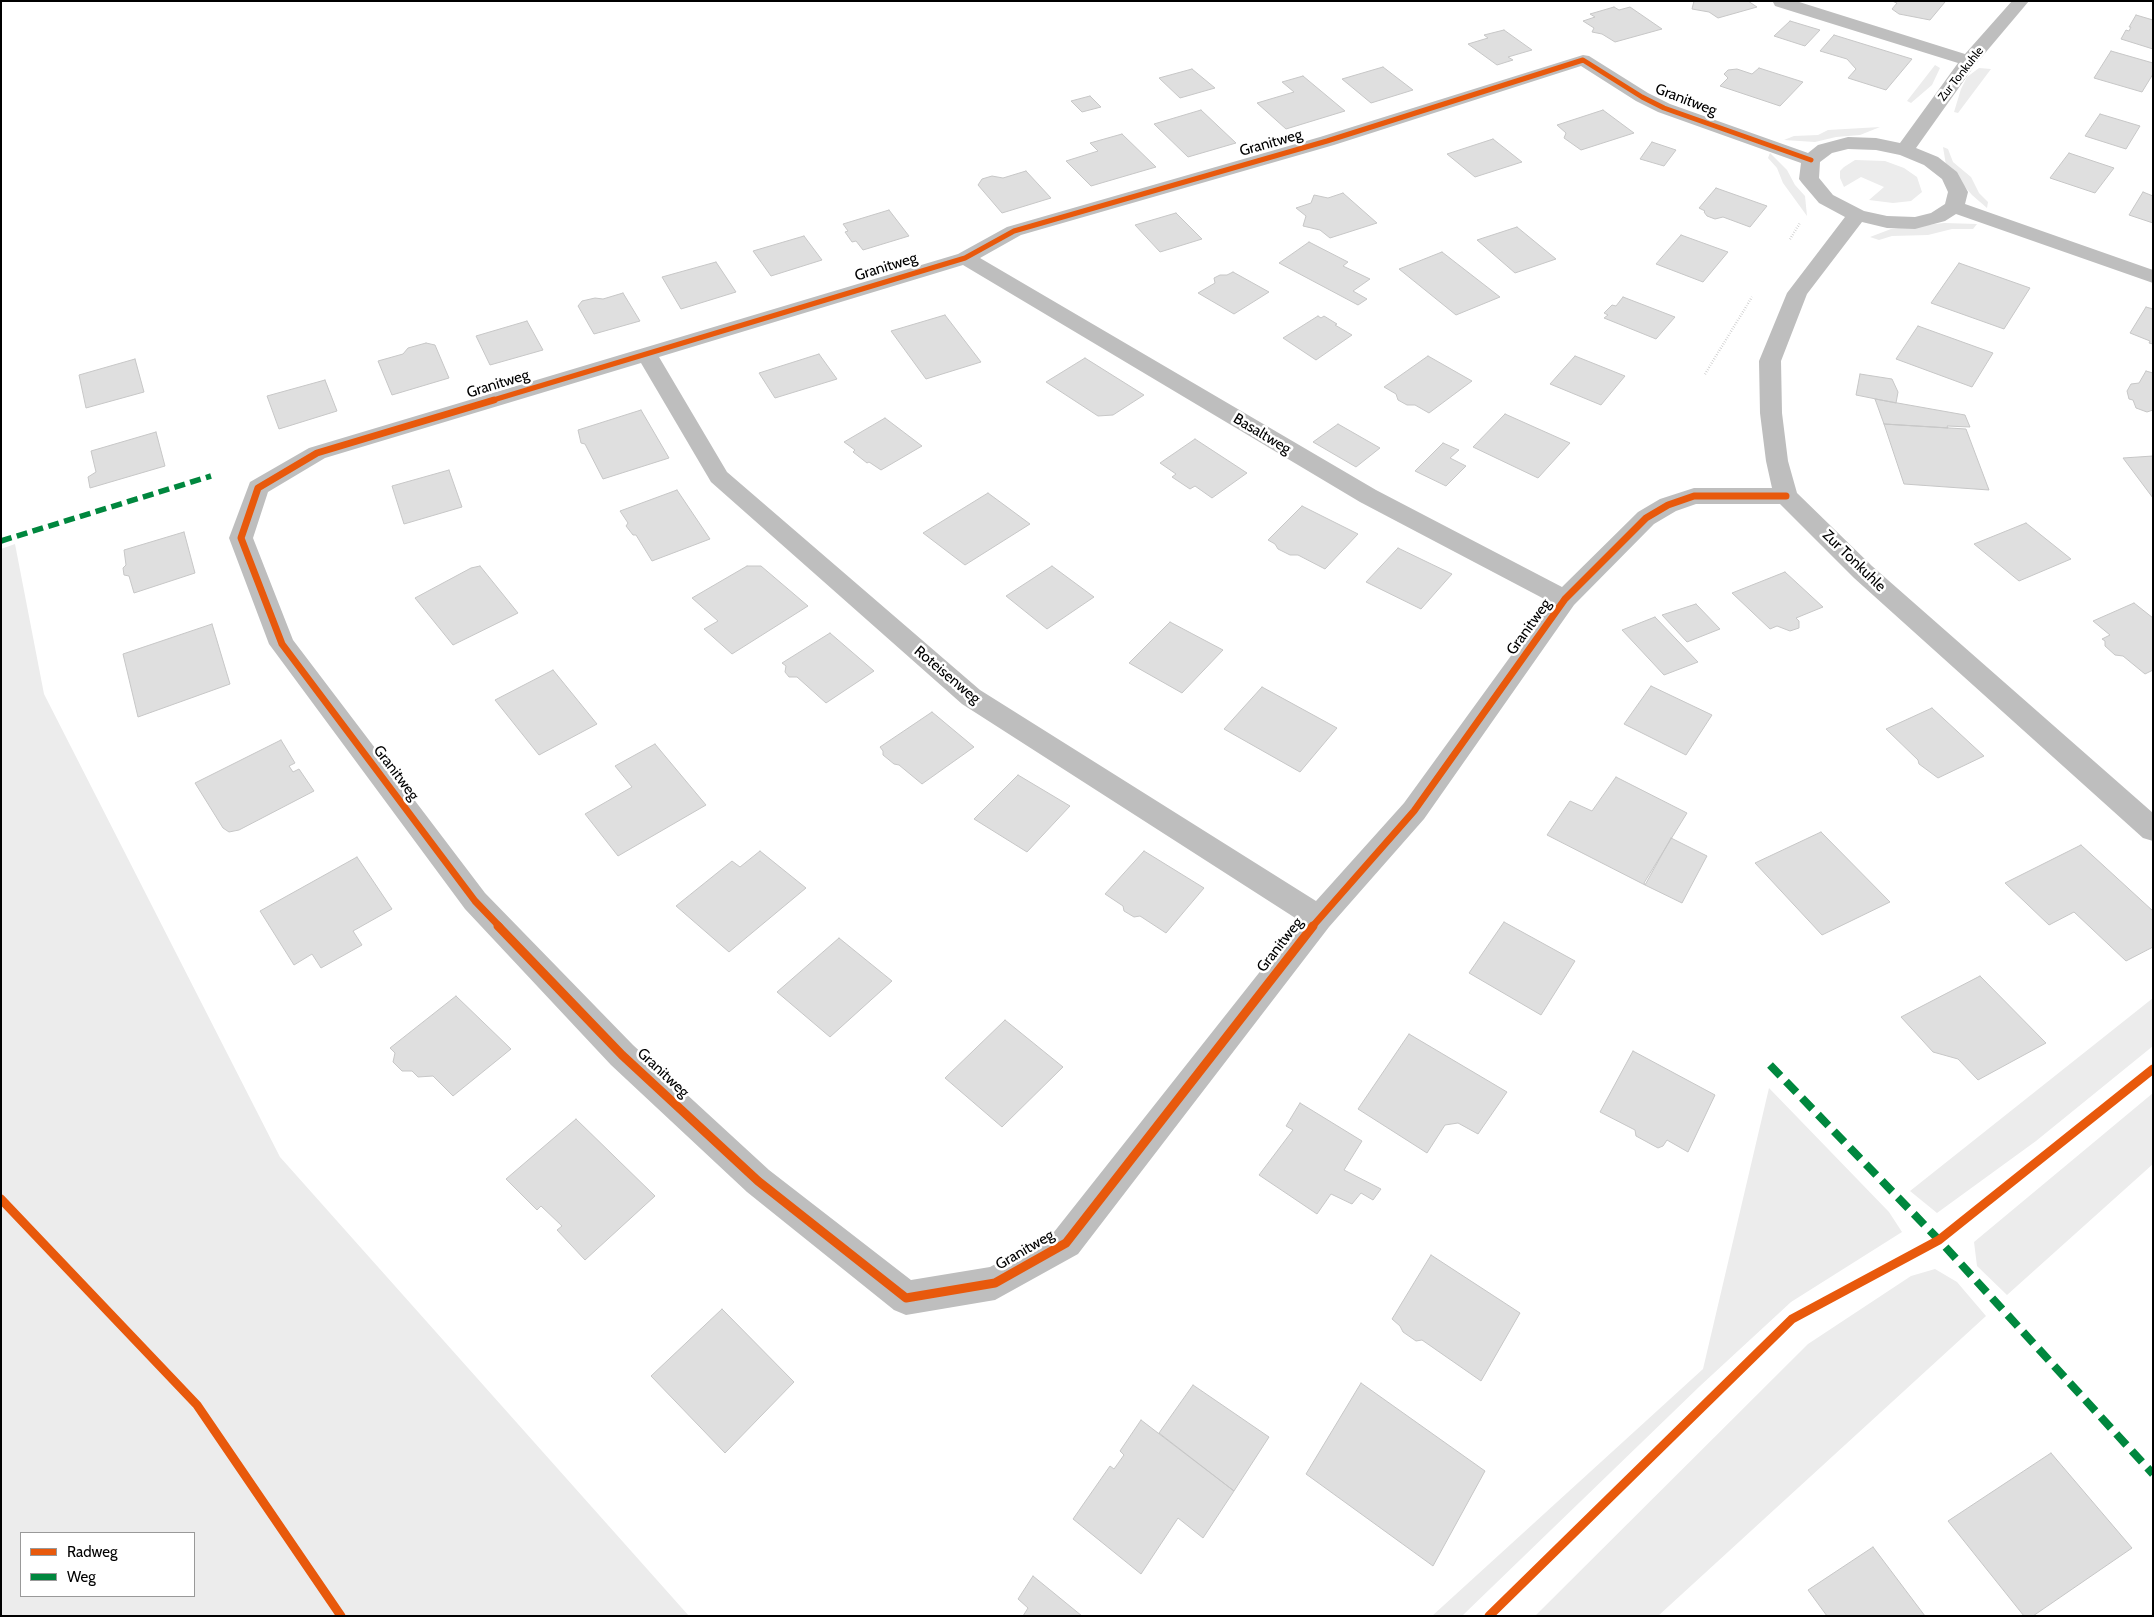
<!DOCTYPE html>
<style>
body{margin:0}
#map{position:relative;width:2154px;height:1617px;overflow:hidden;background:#fff;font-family:Cabin,sans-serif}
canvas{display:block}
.frame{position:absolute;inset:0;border:2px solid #000;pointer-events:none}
.legend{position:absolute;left:20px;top:1532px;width:175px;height:65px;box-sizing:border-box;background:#fff;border:1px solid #999;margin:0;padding:6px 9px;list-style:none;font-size:15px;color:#000}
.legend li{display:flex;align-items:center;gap:10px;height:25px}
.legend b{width:25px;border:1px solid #999}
</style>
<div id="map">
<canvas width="2154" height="1617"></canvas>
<div class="frame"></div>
<ul class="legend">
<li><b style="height:6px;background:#e8590c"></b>Radweg</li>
<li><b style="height:6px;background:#00873e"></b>Weg</li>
</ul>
</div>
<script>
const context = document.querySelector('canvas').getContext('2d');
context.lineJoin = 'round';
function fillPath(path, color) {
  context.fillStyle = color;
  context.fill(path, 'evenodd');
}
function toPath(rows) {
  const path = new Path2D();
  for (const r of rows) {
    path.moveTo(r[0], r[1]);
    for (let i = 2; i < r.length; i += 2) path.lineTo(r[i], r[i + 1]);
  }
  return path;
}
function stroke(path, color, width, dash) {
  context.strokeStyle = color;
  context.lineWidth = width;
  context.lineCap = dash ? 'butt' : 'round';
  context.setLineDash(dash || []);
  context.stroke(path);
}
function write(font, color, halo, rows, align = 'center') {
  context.font = font + ' Cabin,sans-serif';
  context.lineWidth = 5;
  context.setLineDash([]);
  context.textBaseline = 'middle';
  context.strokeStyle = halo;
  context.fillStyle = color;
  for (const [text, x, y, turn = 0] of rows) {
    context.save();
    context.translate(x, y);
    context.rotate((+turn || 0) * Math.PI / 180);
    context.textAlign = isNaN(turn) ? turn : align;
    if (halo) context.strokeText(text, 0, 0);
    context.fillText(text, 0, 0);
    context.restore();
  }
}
fillPath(toPath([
 [1935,65,1940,68,1932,85,1911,103,1907,101],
 [1979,68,1991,69,1958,113,1954,112,1961,89,1967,77],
 [1880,127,1860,135,1836,137,1815,142,1784,140,1794,136,1818,135,1828,130],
 [1943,147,1948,149,1953,162,1971,177,1979,193,1988,202,1987,208,1972,195,1946,165],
 [1770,153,1787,170,1795,185,1805,196,1807,216,1783,183,1777,168,1768,158],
 [1855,160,1885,161,1904,168,1917,177,1922,192,1911,201,1893,203,1869,200,1884,187,1861,177,1844,187,1840,178,1840,171,1844,167],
 [1944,223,1977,224,1973,229,1952,229,1928,235,1892,236,1879,240,1870,237,1891,229],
 [15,544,44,694,280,1157,689,1616,1,1616,1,549],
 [21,1533,194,1533,194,1596,21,1596],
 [2153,998,2153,1046,2036,1141,1937,1213,1910,1191],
 [1769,1088,1889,1212,1902,1232,1791,1302,1700,1386,1462,1616,1432,1616,1703,1369],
 [2153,1093,2153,1164,2007,1295,1977,1266,1974,1242],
 [1935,1269,1957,1282,1986,1316,1658,1616,1535,1616,1808,1344,1911,1276]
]), '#ececec');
const building = toPath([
 [1694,1,1748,1,1757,7,1718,18,1709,12,1692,9,1694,1],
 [1941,1,1945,2,1930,20,1899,14,1892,9,1897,3,1892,1,1941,1],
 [1614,7,1619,10,1630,7,1662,29,1615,42,1602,34,1592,32,1594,28,1583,21,1595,17,1590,14,1614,7],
 [2136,15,2153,20,2153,49,2121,39,2126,30,2129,31,2131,27,2129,27,2136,15],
 [1790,21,1820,30,1805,46,1774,36,1790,21],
 [1504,30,1532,50,1508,57,1513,60,1497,65,1468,44,1488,38,1484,35,1504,30],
 [1834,35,1912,59,1886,90,1848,78,1856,69,1847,59,1820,51,1834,35],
 [2111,51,2153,63,2153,74,2142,92,2094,78,2111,51],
 [1383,67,1413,90,1371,103,1342,79,1383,67],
 [1759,68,1803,82,1780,106,1720,86,1728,78,1724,74,1728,70,1737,69,1752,74,1759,68],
 [1192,69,1215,88,1180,98,1159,78,1192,69],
 [1303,76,1345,111,1286,129,1257,103,1294,92,1282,82,1303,76],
 [1090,96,1101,107,1082,112,1071,101,1090,96],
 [1201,110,1236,143,1188,157,1154,124,1201,110],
 [1603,110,1634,133,1581,150,1564,138,1566,133,1557,125,1603,110],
 [2100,114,2140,126,2126,149,2085,136,2100,114],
 [1122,134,1156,167,1091,186,1066,161,1098,151,1090,143,1122,134],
 [1493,139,1522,162,1475,177,1447,154,1493,139],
 [1652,142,1676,150,1664,166,1640,159,1652,142],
 [2069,153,2114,168,2095,193,2050,178,2069,153],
 [1026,171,1051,198,1002,213,978,185,982,179,992,176,1003,178,1026,171],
 [1716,188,1767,206,1750,227,1723,217,1715,219,1707,216,1704,212,1705,211,1699,208,1716,188],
 [2143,192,2153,196,2153,223,2129,215,2143,192],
 [1343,193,1377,223,1330,238,1320,230,1303,226,1306,216,1296,208,1311,203,1314,195,1328,198,1343,193],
 [889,210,909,236,863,250,856,241,852,242,845,232,848,231,843,224,889,210],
 [1176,213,1202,239,1160,252,1135,225,1176,213],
 [1517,227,1556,259,1515,273,1477,240,1517,227],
 [1681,235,1728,252,1703,282,1656,264,1681,235],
 [804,236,822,260,771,276,753,251,804,236],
 [1309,242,1348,262,1343,266,1370,279,1353,291,1367,299,1358,305,1279,263,1309,242],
 [1442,252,1500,297,1456,315,1399,269,1442,252],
 [716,262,736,292,681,309,662,277,716,262],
 [1959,263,2030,288,2004,329,1931,303,1959,263],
 [1233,272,1269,292,1234,314,1198,293,1215,283,1214,278,1220,275,1227,275,1233,272],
 [623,293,640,321,594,334,578,306,582,301,595,298,603,299,623,293],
 [1623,297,1675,317,1656,339,1604,318,1608,315,1604,313,1612,305,1616,306,1623,297],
 [2146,307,2153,309,2153,344,2149,343,2150,341,2130,333,2146,307],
 [945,315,981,362,926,379,891,331,945,315],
 [1318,316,1321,318,1324,316,1337,324,1335,325,1352,335,1316,360,1283,338,1318,316],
 [527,321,543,350,490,365,476,336,527,321],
 [1918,326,1993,353,1972,387,1896,359,1918,326],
 [426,343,435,345,449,378,392,395,378,361,403,354,408,348,426,343],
 [819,354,837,379,775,398,759,373,819,354],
 [1428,356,1472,381,1429,413,1415,405,1407,405,1398,400,1396,394,1384,387,1428,356],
 [1575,356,1625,376,1601,405,1550,384,1575,356],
 [1085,358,1144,395,1113,415,1098,416,1046,382,1085,358],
 [135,359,144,392,86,408,79,375,135,359],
 [2146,371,2153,373,2153,410,2147,412,2136,408,2133,400,2129,399,2127,391,2131,384,2139,383,2146,371],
 [1860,374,1892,379,1898,392,1896,403,1856,395,1860,374],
 [325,380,337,411,279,429,267,396,325,380],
 [1875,399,1965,415,1970,427,1947,426,1948,428,1884,424,1875,399],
 [641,410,669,458,603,479,585,444,581,443,578,430,641,410],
 [1505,414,1570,443,1538,478,1473,447,1505,414],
 [885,418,922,446,881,470,869,462,867,463,853,452,855,450,844,442,885,418],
 [1338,424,1380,448,1356,467,1313,442,1338,424],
 [1884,424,1966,429,1989,490,1904,484,1884,424],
 [156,432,165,466,90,488,88,477,96,472,91,451,156,432],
 [1195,439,1247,473,1212,498,1195,486,1190,489,1172,477,1176,474,1160,463,1195,439],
 [1443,443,1459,450,1450,458,1466,466,1446,486,1415,471,1443,443],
 [2153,456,2153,498,2123,458,2153,456],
 [449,470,462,507,404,524,392,486,449,470],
 [677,490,710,539,652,561,636,535,633,535,626,526,628,523,620,511,677,490],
 [988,493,1030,524,965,565,923,533,988,493],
 [1302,506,1358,534,1325,569,1298,555,1290,555,1278,549,1275,544,1268,540,1302,506],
 [2026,523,2071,559,2019,581,1974,544,2026,523],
 [184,532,195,573,134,593,129,576,124,575,123,568,126,565,124,550,184,532],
 [1398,548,1452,574,1421,609,1366,582,1398,548],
 [480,566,518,613,453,645,415,598,471,568,480,566],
 [747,566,761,566,808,606,732,654,704,629,718,621,692,598,747,566],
 [1052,566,1094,597,1047,629,1006,596,1052,566],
 [1785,572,1823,607,1796,618,1799,621,1799,628,1790,631,1777,626,1770,629,1732,593,1785,572],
 [2134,603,2153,618,2153,670,2145,674,2123,656,2115,655,2105,646,2105,641,2102,639,2110,635,2093,621,2134,603],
 [1696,604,1720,629,1687,642,1662,615,1696,604],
 [1655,617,1698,662,1664,675,1622,630,1655,617],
 [1170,622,1223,650,1182,693,1129,663,1170,622],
 [212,624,230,684,138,717,123,654,212,624],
 [830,633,874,671,826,703,797,677,789,677,785,672,786,666,782,663,830,633],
 [553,670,597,724,539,755,495,700,553,670],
 [1651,686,1712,715,1686,755,1624,724,1651,686],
 [1262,687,1337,728,1300,772,1224,729,1262,687],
 [1932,708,1984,756,1938,778,1919,764,1918,760,1886,729,1932,708],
 [932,712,974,747,922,784,899,765,894,764,883,755,883,751,880,747,932,712],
 [281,740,295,763,289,766,293,772,299,769,314,791,239,830,229,832,223,828,195,783,281,740],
 [655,744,706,805,618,856,585,814,632,787,615,766,655,744],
 [1018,775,1070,806,1027,852,974,819,1018,775],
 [1616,777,1687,813,1644,883,1645,885,1547,835,1570,801,1592,811,1616,777],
 [1821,832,1890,902,1822,935,1755,863,1821,832],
 [1671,838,1707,856,1682,903,1645,885,1671,838],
 [2081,845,2153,911,2153,947,2126,961,2074,912,2049,925,2005,883,2081,845],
 [760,851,806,888,729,952,676,906,732,861,740,867,760,851],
 [1144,851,1204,888,1166,933,1140,916,1134,917,1124,911,1123,906,1105,894,1144,851],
 [357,857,392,909,353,931,362,945,321,968,312,954,294,965,260,911,357,857],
 [1504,922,1575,961,1541,1015,1469,973,1504,922],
 [839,938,892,981,830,1037,777,992,839,938],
 [1980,976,2046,1043,1978,1080,1958,1059,1933,1052,1901,1017,1980,976],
 [456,996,511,1049,453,1096,433,1076,418,1077,412,1071,402,1071,393,1062,395,1053,390,1048,456,996],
 [1005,1020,1063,1067,1002,1127,945,1078,1005,1020],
 [1409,1034,1507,1092,1478,1134,1458,1123,1445,1125,1427,1153,1358,1109,1409,1034],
 [1633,1051,1715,1095,1688,1152,1667,1140,1663,1146,1658,1148,1636,1136,1635,1130,1600,1112,1633,1051],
 [1300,1103,1362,1141,1344,1170,1381,1189,1373,1200,1361,1193,1352,1204,1331,1194,1317,1214,1259,1175,1293,1130,1286,1126,1300,1103],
 [576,1119,655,1196,585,1260,557,1230,562,1226,541,1206,537,1210,506,1179,576,1119],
 [1431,1255,1520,1313,1481,1381,1422,1340,1416,1341,1403,1332,1400,1326,1392,1319,1431,1255],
 [722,1309,794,1382,725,1453,651,1376,722,1309],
 [1361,1383,1485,1471,1433,1566,1306,1474,1361,1383],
 [1193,1385,1269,1437,1234,1491,1159,1433,1193,1385],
 [1141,1420,1234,1491,1203,1538,1178,1518,1141,1574,1073,1519,1110,1466,1114,1469,1124,1455,1120,1451,1141,1420],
 [2051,1453,2132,1548,2033,1616,2024,1616,1948,1521,2051,1453],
 [1873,1547,1925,1616,1827,1616,1808,1590,1873,1547],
 [1033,1576,1082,1616,1023,1616,1028,1608,1018,1599,1033,1576]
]);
fillPath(building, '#dfdfdf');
stroke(building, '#c7c7c7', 1);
stroke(toPath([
 [1790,239,1800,223],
 [1705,374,1752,297]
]), '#b9b9b9', 2.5, [0.5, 2]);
fillPath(toPath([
 [1796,1,1965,54,2012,1,2029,1,1975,65,1916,148,1938,157,1957,172,1968,192,1965,204,2153,270,2153,283,1956,214,1945,221,1915,229,1887,228,1862,222,1807,294,1781,361,1782,413,1788,461,1797,493,1872,566,2153,813,2153,841,2143,838,1854,578,1780,504,1696,504,1676,511,1654,524,1574,605,1424,819,1329,927,1078,1254,995,1300,906,1315,894,1310,747,1192,611,1065,465,909,269,644,229,538,250,482,309,448,958,254,1007,227,1320,137,1583,55,1589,56,1648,93,1670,104,1808,153,1818,145,1848,137,1876,138,1900,143,1958,63,1775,6,1773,2,1796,1],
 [1581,66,1636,101,1658,112,1801,163,1799,179,1802,183,1819,203,1845,217,1787,293,1759,361,1760,413,1766,461,1772,488,1694,488,1660,499,1638,512,1562,587,1376,490,980,258,1021,235,1334,145,1581,66],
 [1848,149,1876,150,1900,155,1924,165,1942,179,1948,192,1945,204,1931,213,1915,217,1887,216,1864,211,1833,195,1819,178,1820,162,1832,153,1848,149],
 [963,265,1360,502,1550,602,1404,803,1316,901,980,690,727,472,659,357,963,265],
 [641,363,711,482,962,704,1300,921,1054,1232,990,1267,911,1280,769,1170,633,1045,485,893,293,640,253,538,268,492,325,458,641,363]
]), '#bebebe');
stroke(toPath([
 [1,541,211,476]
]), '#00873e', 5.5, [11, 5.5]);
stroke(toPath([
 [1770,1065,1939,1240,2153,1474]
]), '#00873e', 8, [15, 8]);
stroke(toPath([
 [490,401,965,258,1014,231,1327,141,1583,60,1642,97,1664,108,1811,160]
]), '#e8590c', 5);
stroke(toPath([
 [494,400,317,453,258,488,241,538,282,644,475,901,500,927],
 [1312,927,1414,811,1565,599,1646,518,1668,505,1694,496,1786,496]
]), '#e8590c', 7);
stroke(toPath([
 [498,926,622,1055,758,1181,906,1298,995,1283,1066,1243,1313,926],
 [1,1199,197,1405,341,1616],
 [1489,1616,1792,1319,1939,1240,2153,1069]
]), '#e8590c', 9);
write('12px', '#000', '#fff', [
 ["Zur Tonkuhle",1961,74,-52]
]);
write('15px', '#000', '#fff', [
 ["Granitweg",1686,100,21],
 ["Granitweg",1271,143,-16],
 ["Granitweg",886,267,-17],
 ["Granitweg",498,384,-17],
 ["Basaltweg",1262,434,31],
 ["Zur Tonkuhle",1854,561,44],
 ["Granitweg",1529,627,-54],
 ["Roteisenweg",947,675,40],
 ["Granitweg",396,773,53],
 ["Granitweg",1280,945,-52],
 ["Granitweg",663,1073,43],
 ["Granitweg",1025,1250,-30]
]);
</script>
